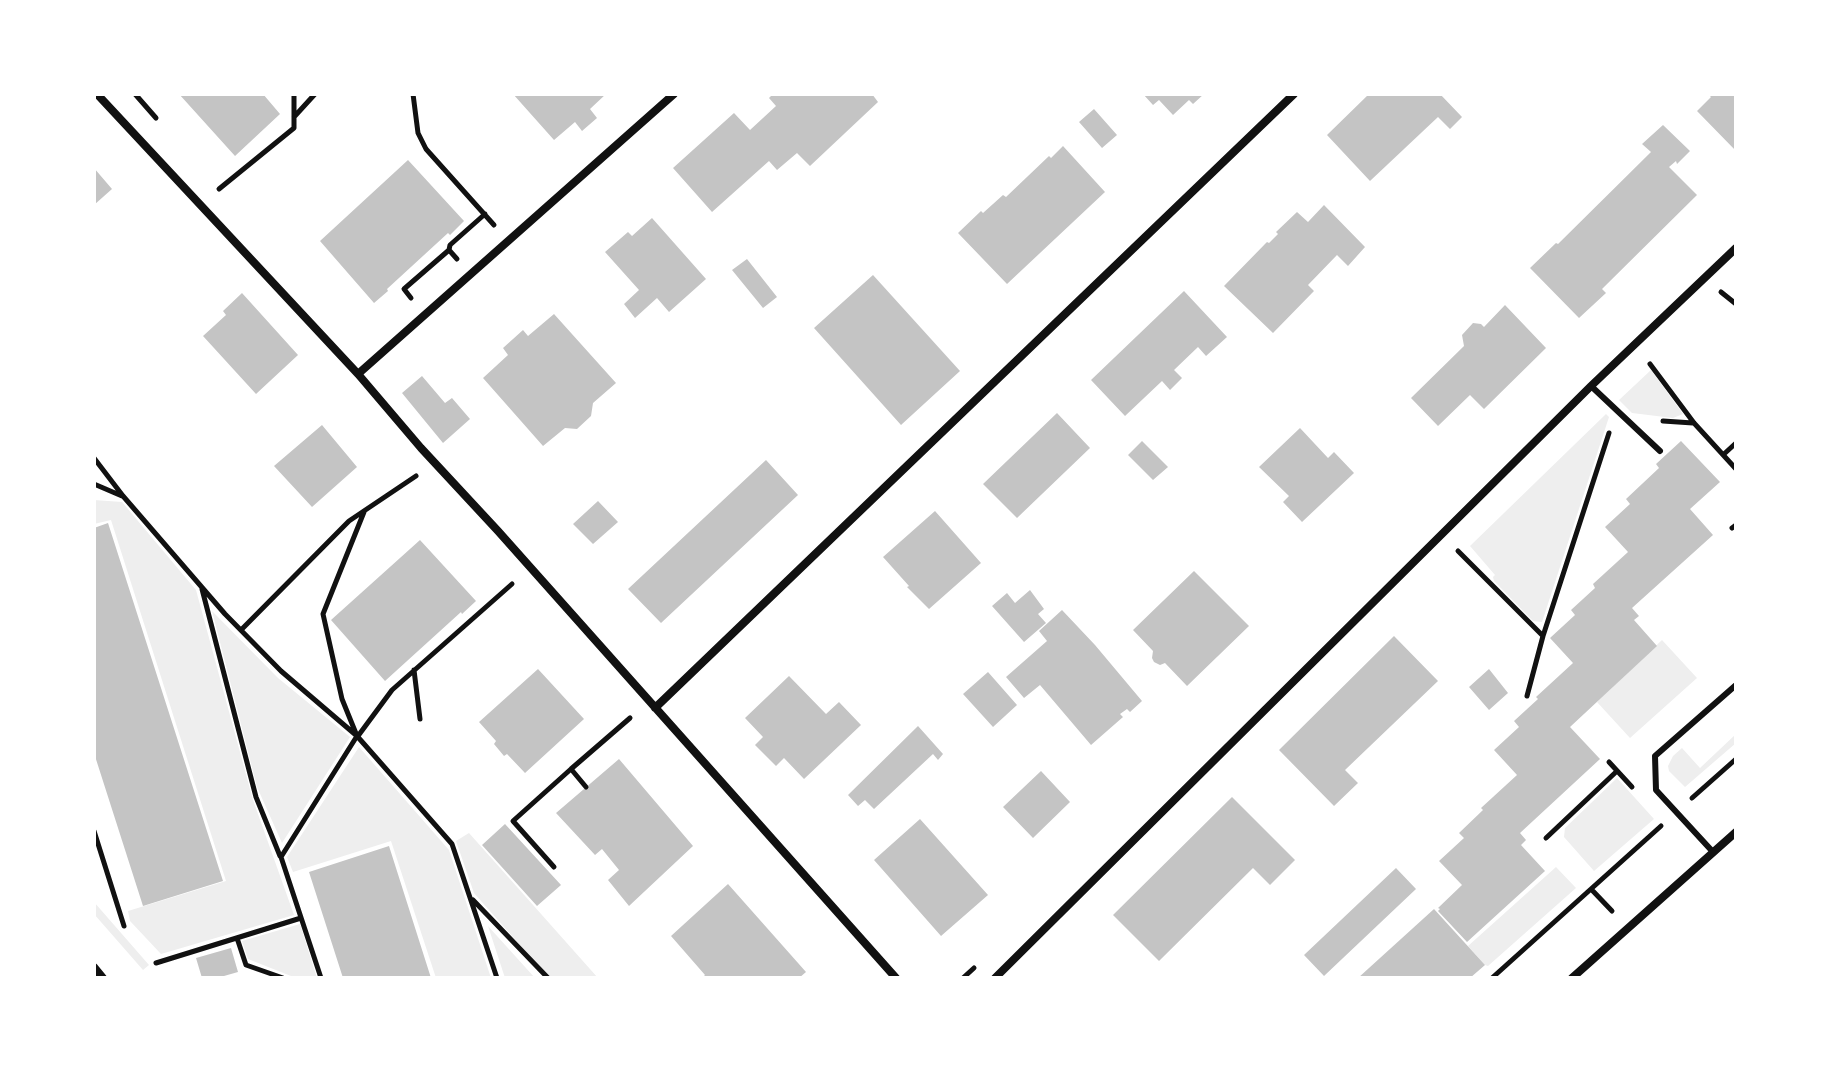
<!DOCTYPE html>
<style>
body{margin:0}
#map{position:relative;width:1830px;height:1072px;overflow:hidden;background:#fff;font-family:Figtree,sans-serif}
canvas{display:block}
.frame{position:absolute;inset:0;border:96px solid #fff;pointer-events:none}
</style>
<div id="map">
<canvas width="1830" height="1072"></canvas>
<div class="frame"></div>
</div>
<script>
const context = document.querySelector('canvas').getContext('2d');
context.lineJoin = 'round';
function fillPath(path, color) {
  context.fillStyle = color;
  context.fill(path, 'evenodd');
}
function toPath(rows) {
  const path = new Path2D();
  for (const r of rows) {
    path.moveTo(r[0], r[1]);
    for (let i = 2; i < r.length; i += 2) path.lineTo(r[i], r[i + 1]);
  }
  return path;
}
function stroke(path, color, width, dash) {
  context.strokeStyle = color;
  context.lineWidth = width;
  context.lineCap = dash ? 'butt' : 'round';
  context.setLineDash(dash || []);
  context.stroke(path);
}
fillPath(toPath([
 [1651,370,1683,414,1673,418,1632,413,1619,400],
 [1606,414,1609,417,1542,622,1533,621,1494,581,1493,577,1495,575,1470,546],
 [94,500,122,502,196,590,253,800,294,915,161,954,130,921,128,911,226,881,111,520,94,524],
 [212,611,278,678,350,737,282,843,257,787],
 [1662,640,1697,678,1630,738,1597,702],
 [1736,734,1736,743,1685,787,1669,771,1668,766,1673,756,1682,748,1700,768],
 [359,747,449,850,491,978,436,978,391,841,293,872,287,857],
 [1617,778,1654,819,1594,871,1564,837,1565,828],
 [469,833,598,978,549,978,474,893,456,841],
 [1556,867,1576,888,1488,966,1485,965,1468,946],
 [94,902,149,965,143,970,94,914],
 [300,924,317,978,296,978,248,959,242,941],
 [488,926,535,978,505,978]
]), '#eee');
fillPath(toPath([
 [179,94,263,94,280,114,235,156],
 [513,94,606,94,590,109,597,118,582,131,575,122,554,140],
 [773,94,872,94,878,102,810,166,797,153,777,170,769,161,712,212,673,168,734,113,750,130,776,106,769,98],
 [1143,94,1204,94,1193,104,1189,100,1173,115,1159,100,1153,105],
 [1369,94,1440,94,1462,117,1450,129,1438,117,1370,181,1327,135],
 [1708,94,1736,94,1736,151,1697,111,1711,97],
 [1094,109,1117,135,1102,148,1079,122],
 [1663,125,1690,151,1677,164,1676,161,1669,167,1697,195,1602,289,1606,293,1579,318,1530,268,1556,243,1558,244,1651,152,1642,144],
 [1063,146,1105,192,1007,284,958,233,981,211,983,213,1003,195,1006,197,1049,156,1051,158],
 [408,160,464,221,450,235,448,233,387,289,388,291,374,303,320,241],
 [94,168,112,189,94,205],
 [1324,205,1365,247,1348,266,1337,255,1308,285,1314,291,1273,333,1224,286,1265,244,1267,242,1269,243,1278,234,1276,232,1297,212,1308,222],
 [652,218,706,279,669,312,657,298,635,318,624,304,639,290,605,252,628,232,632,236],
 [747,259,777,297,763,308,732,270],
 [873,275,960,371,901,425,814,328],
 [1184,291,1227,337,1206,356,1198,347,1174,370,1182,378,1170,390,1162,381,1125,416,1091,380],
 [242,293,298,355,256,394,203,336,226,315,223,311],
 [1505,305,1546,348,1484,409,1470,395,1438,426,1411,398,1464,346,1462,335,1473,323,1481,324,1484,327],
 [554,314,616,383,593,403,591,416,577,429,565,428,543,446,483,378,508,355,503,348,523,330,528,336],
 [422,376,445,403,452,398,470,419,443,443,402,393],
 [1057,413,1090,448,1017,518,983,484],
 [322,425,357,467,312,507,274,466],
 [1300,428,1328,458,1334,452,1354,473,1302,522,1283,502,1289,496,1259,467],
 [1142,441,1168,467,1153,480,1128,455],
 [1681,441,1720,482,1690,509,1713,535,1632,608,1639,616,1634,620,1657,646,1570,727,1600,759,1520,833,1526,840,1521,845,1545,871,1467,942,1438,911,1440,909,1438,908,1462,885,1439,861,1464,838,1459,833,1483,810,1481,808,1517,775,1494,750,1519,727,1514,721,1538,699,1536,697,1573,663,1550,638,1575,615,1571,610,1595,588,1593,584,1628,552,1605,527,1630,504,1626,499,1659,468,1656,464],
 [766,460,798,495,661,623,628,589],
 [598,501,618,522,593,544,573,524],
 [935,511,981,563,929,609,907,587,909,586,883,557],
 [108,523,223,881,143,906,94,753,94,528],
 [420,540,476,601,462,614,461,612,385,681,331,620],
 [1194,571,1249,626,1187,686,1165,663,1160,665,1154,662,1152,658,1153,651,1133,630],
 [1030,590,1044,609,1038,614,1046,623,1024,642,992,606,1007,593,1015,603],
 [1062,610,1095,645,1142,701,1130,712,1127,709,1120,714,1123,717,1091,745,1040,685,1024,698,1006,677,1047,641,1039,631],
 [1394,636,1438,681,1345,770,1358,783,1334,806,1279,750],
 [538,669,584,719,525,773,507,754,504,756,494,744,496,741,479,722],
 [1489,669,1508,693,1489,710,1469,687],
 [988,672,1017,705,993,727,963,694],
 [789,676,826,714,839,702,861,725,804,779,784,758,776,766,755,745,763,737,745,718],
 [918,726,943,754,938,760,933,754,874,809,865,800,858,806,848,795],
 [619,759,693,846,629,906,608,880,619,870,602,849,595,855,556,813],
 [1041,771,1070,802,1033,838,1003,807],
 [1232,797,1295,860,1270,885,1253,868,1159,961,1113,915],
 [920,819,988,895,941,936,874,860],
 [505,824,561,885,537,906,482,845],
 [389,846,431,978,343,978,309,872],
 [1396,868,1416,889,1324,976,1304,955],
 [728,884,806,972,799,978,702,978,705,975,671,936],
 [1434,909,1485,965,1470,978,1358,978],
 [231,948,238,972,217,978,202,978,196,958]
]), '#c4c4c4');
stroke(toPath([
 [135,94,156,118],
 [413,94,418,133,426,149,494,225],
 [294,117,315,94],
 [219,189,294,128,294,94],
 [457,259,449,250,450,245,485,214],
 [1721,292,1736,304],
 [411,298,404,289,449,250],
 [1650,364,1694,423,1736,469],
 [1663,421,1693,423],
 [1724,454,1736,443],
 [94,458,123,496,225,614,281,671,357,736],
 [94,484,122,496],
 [1732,528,1736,525],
 [1458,551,1543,636],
 [202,589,256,797,280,856],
 [241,630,349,521,416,476],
 [414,670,420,719],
 [1527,696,1543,636,1609,433],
 [357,736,342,699,323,614,364,512],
 [358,736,392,690,512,584],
 [1609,762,1632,787],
 [586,787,571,769,630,718],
 [1692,798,1736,759],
 [94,831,124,926],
 [1546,838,1617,771],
 [554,867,513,821,571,769],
 [1591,889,1612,911],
 [473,900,548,978],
 [237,938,246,965,283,978],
 [156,963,301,918],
 [321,978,281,857,357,736,452,844,497,978],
 [963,978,974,968],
 [1492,978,1661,826]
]), '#111', 5);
stroke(toPath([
 [1591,386,1660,451],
 [1713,852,1656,790,1655,756,1736,685]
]), '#111', 6);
stroke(toPath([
 [97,94,358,374,421,448,498,531,896,978],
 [358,374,674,94],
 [655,708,1294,94],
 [94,967,103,978],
 [995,978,1591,386,1736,248],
 [1572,978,1736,832]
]), '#111', 8);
</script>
